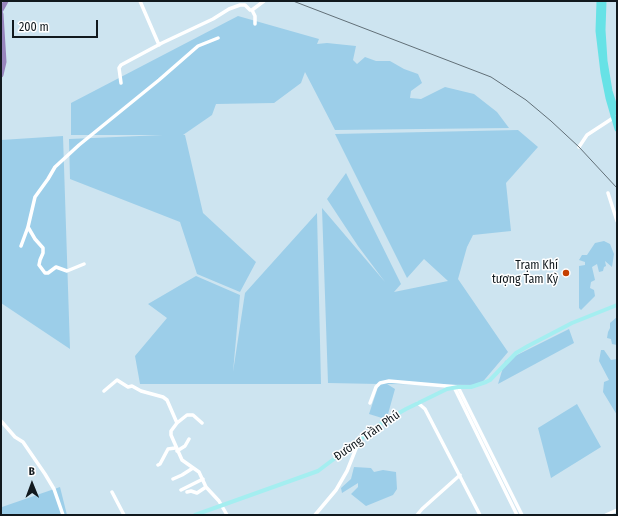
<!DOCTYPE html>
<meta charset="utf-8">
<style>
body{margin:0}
#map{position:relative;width:618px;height:516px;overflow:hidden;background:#cde4f0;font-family:"Fira Sans Condensed",sans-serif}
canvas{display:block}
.frame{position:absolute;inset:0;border:2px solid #11191e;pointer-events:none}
.north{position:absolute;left:12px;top:464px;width:40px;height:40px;-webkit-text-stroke:3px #fff;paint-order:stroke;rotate:359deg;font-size:11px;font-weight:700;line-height:16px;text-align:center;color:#11191e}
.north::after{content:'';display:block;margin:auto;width:14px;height:18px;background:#11191e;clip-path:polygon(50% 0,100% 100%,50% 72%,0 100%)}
.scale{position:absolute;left:12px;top:20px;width:86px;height:18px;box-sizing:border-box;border:2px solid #11191e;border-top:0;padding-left:5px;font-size:12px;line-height:14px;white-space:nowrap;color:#11191e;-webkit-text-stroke:3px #fff;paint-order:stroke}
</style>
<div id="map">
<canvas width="618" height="516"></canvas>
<div class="frame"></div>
<div class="north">B</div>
<div class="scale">200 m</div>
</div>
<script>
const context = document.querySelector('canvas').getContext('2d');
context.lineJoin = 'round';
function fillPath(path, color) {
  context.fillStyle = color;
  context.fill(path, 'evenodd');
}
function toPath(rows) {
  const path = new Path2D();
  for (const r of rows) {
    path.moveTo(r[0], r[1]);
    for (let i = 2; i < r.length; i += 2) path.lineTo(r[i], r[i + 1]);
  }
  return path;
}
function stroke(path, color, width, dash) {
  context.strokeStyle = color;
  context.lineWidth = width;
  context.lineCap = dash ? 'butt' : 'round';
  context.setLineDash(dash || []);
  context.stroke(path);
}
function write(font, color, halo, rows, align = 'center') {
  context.font = font + ' "Fira Sans Condensed",sans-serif';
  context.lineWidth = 3;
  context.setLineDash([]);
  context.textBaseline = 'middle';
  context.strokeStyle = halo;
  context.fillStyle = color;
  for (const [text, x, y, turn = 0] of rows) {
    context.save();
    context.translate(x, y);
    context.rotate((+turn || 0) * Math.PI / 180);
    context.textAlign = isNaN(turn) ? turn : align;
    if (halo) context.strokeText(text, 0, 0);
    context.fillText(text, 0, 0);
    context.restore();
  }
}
fillPath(toPath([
 [238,16,319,39,317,44,327,43,356,46,353,60,357,64,365,57,376,61,390,61,404,69,418,74,422,83,411,91,410,98,421,99,445,87,474,94,497,112,509,128,335,130,305,72,301,83,274,103,216,104,212,115,183,135,185,135,203,213,256,262,240,292,197,274,180,222,70,179,69,139,163,135,71,135,71,103],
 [518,130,538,147,506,183,511,231,473,235,467,247,458,279,508,352,480,385,387,384,395,389,388,414,382,418,369,414,379,384,328,383,322,208,385,282,358,246,327,199,346,173,401,284,394,292,448,281,424,259,407,278,335,134],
 [63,136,70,349,1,303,1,140],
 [317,213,321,384,140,384,135,356,167,318,148,304,196,276,240,295,233,372,245,293],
 [604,241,610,244,614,254,612,267,605,261,606,266,604,267,603,271,599,272,597,264,592,267,595,280,591,282,590,288,594,290,595,296,581,310,579,308,579,266,585,265,585,262,579,260,582,255,587,255,595,243],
 [617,317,617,345,612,344,611,339,607,338,608,332,610,328,610,323],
 [569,329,574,343,498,384,505,361],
 [601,350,604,350,611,360,617,359,617,415,603,392,604,382,609,380,599,361],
 [577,404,601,447,551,478,538,428],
 [354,467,371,468,374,472,383,470,396,472,397,489,393,495,366,506,351,494,358,487,358,483,342,493,341,488,351,479],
 [60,487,67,515,1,515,1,508,2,507]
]), '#9ccee9');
stroke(toPath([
 [1,10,6,1],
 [1,14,4,62,1,75]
]), '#9785bd', 5);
stroke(toPath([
 [140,1,159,45],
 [252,10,264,1],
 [121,83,119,68,121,65,162,43,213,19,229,9,240,5,245,5,250,10,252,10,255,16,255,24],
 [579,147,587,135,613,118],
 [608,193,617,221],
 [28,227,35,239,43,248,43,253,40,260,39,265,45,273,48,273,56,267,67,271,84,264],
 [21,246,28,227,35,197,48,179,55,167,79,145,159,80,198,46,218,38],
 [454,387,517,515],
 [104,391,117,380,128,387,132,386,141,391,163,397,167,400,177,423],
 [370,403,376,387,380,383,389,381,458,387,522,515],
 [418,403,425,409,480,515],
 [1,421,15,437,23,442,45,474,54,489,63,515],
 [202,423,193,415,187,415,177,423,171,431,171,435,182,460,199,472,206,487,219,501,227,515],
 [177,451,185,446,189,439],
 [158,465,160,464,168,449,175,448],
 [173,479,182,475,193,468],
 [181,490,203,479],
 [112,492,124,515],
 [187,492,191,491,197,493,206,487],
 [315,515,336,490,347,471,359,441],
 [417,515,422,509,460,475],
 [606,515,617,510]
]), '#fff', 3.5);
stroke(toPath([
 [195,515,318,471,383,422,406,409,447,389,458,387,471,387,486,382,490,380,516,353,528,346,572,323,617,305]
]), '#a4eef0', 4);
stroke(toPath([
 [599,1,598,31,603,73,608,98,617,129],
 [604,1,603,30,605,61,610,91,617,113]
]), '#67e2e6', 5);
stroke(toPath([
 [293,1,491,77,526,100,551,121,579,147,617,188]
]), '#616f77', 1);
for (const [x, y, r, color] of [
 [566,273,4,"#c53f00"]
]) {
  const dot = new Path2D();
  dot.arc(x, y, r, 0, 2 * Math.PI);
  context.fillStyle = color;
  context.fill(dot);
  stroke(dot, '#fff', 1.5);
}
write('12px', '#11191e', '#fff', [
 ["Trạm Khí",558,266],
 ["tượng Tam Kỳ",558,280]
], 'right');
write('12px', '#11191e', '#fff', [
 ["Đường Trần Phú",367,436,-35]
]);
</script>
